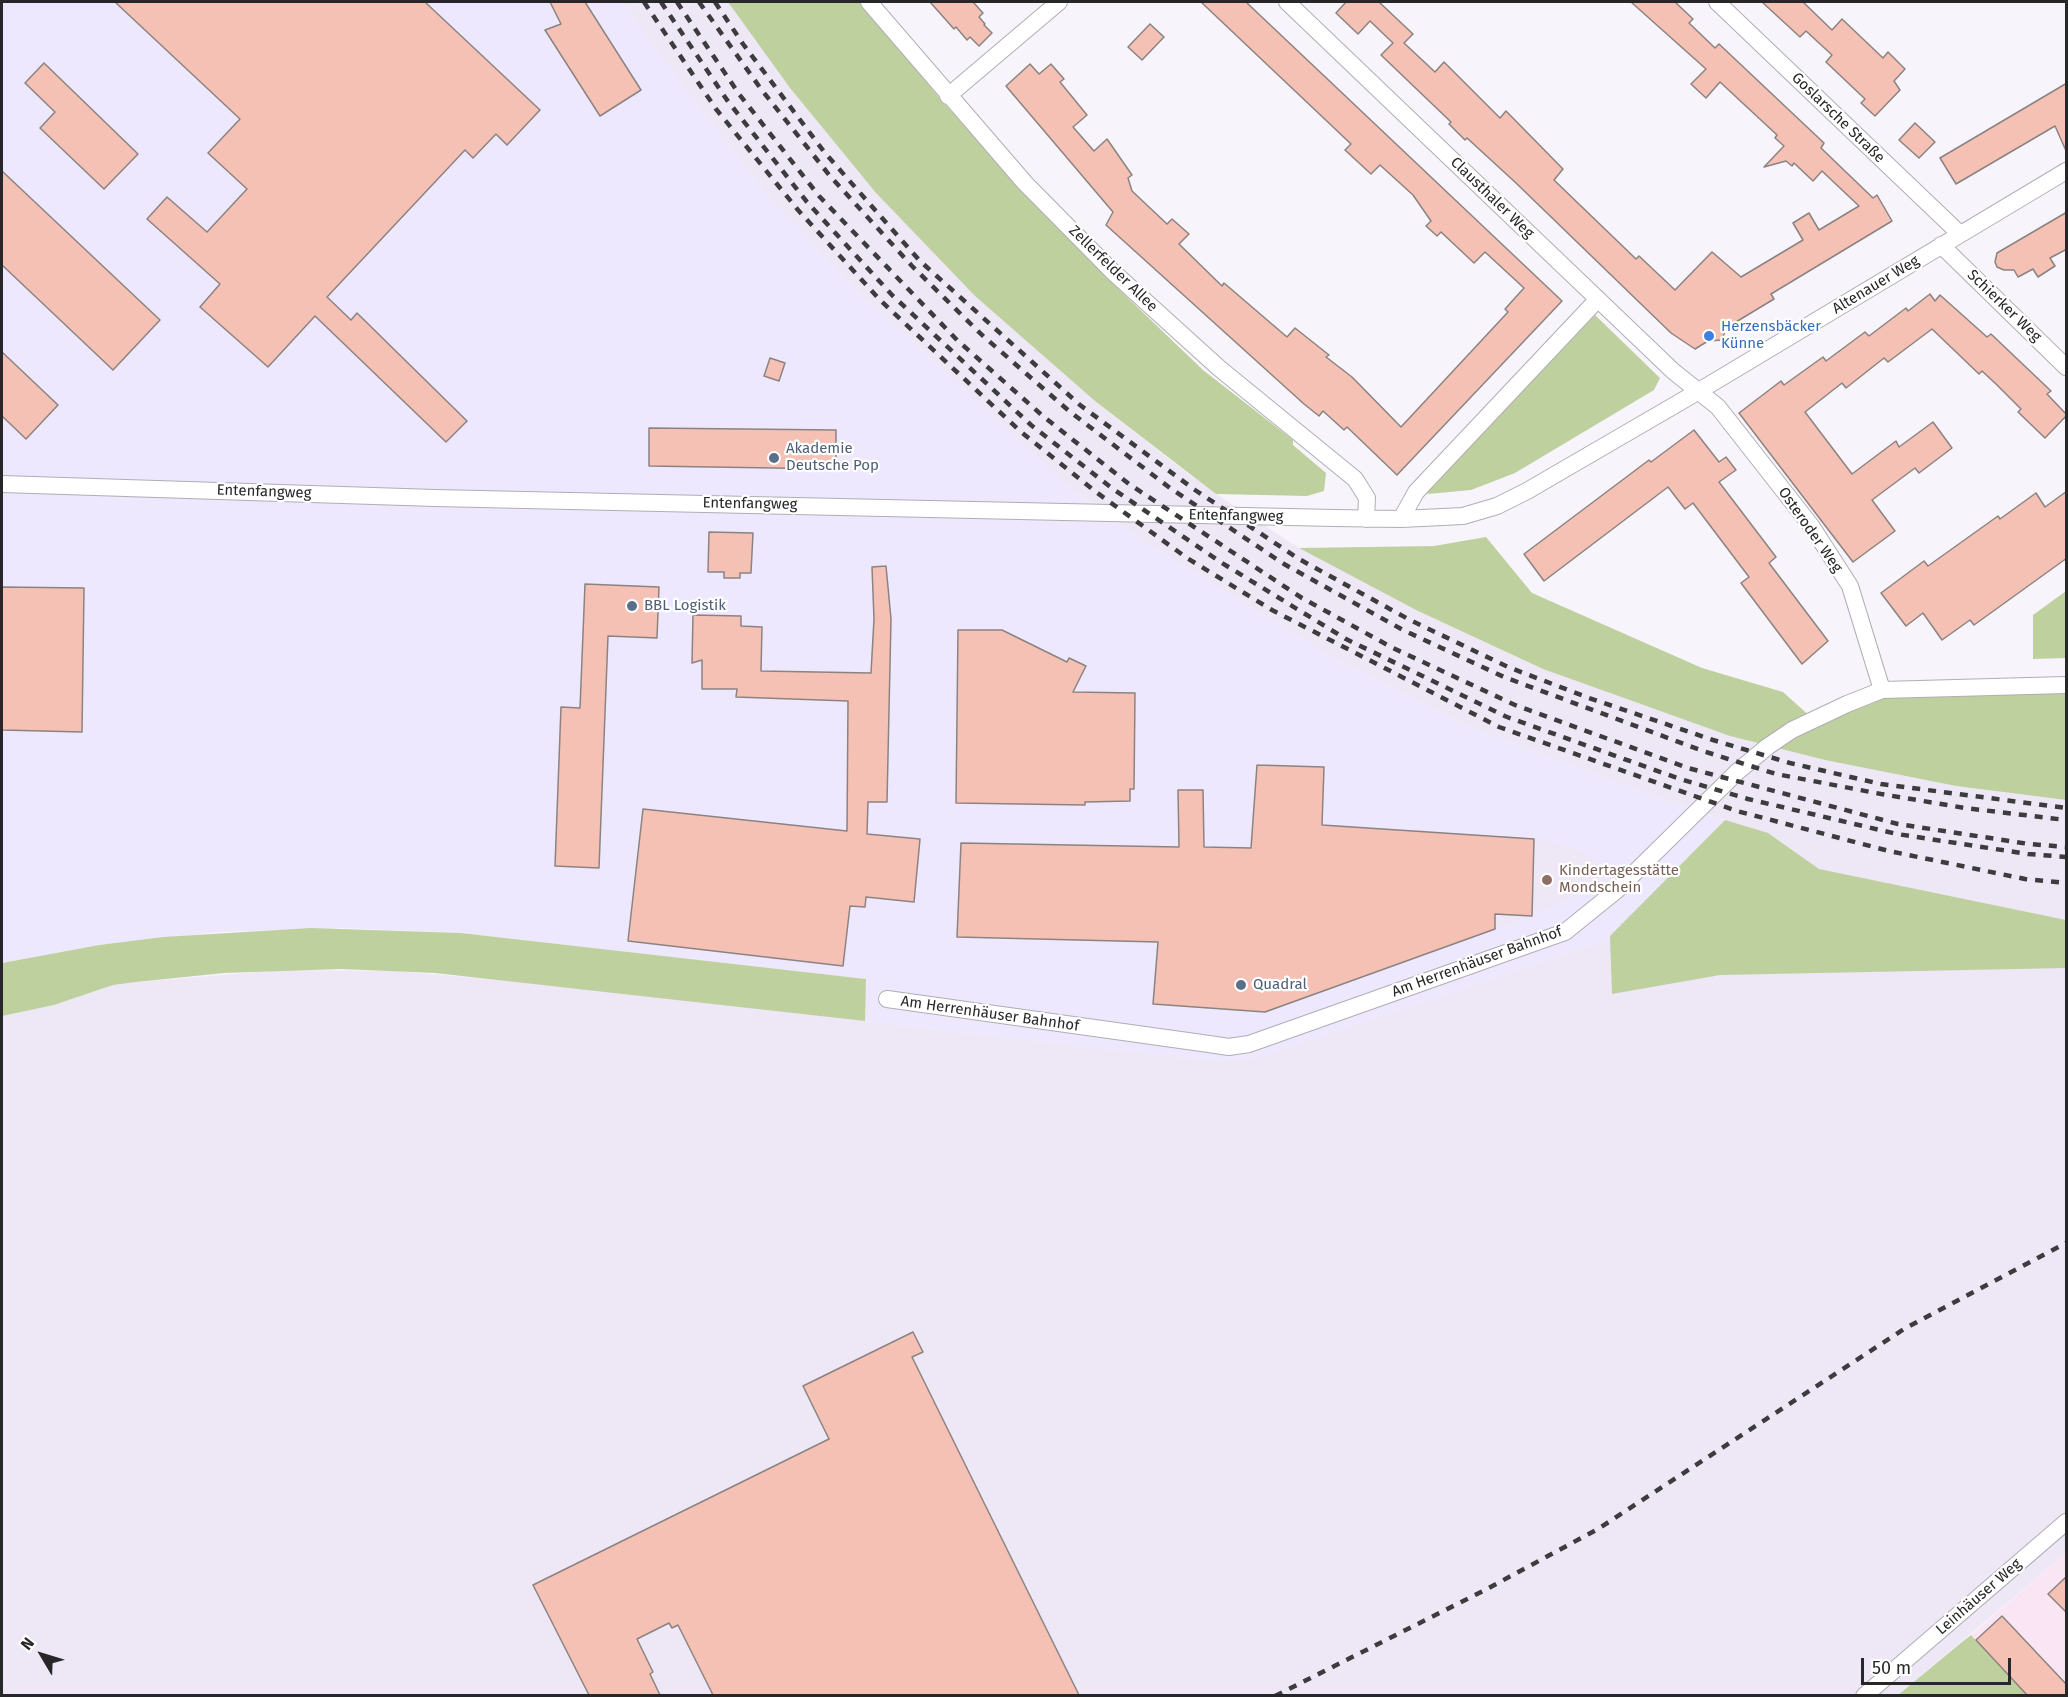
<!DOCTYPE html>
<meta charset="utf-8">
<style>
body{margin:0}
#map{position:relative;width:2068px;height:1697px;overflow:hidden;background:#f7f4fc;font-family:"Fira Sans",sans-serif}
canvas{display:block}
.frame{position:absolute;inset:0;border:3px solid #272628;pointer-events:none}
.north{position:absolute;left:12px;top:1625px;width:60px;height:60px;-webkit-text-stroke:4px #fff;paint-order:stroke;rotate:308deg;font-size:16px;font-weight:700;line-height:24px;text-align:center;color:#272628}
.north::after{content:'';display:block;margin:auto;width:21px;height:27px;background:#272628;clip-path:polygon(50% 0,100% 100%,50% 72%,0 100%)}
.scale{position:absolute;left:1861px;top:1658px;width:150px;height:27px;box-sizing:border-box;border:3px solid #272628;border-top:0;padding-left:8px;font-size:18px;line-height:21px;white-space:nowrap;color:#272628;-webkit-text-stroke:4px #fff;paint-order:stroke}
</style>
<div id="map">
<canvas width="2068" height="1697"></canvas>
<div class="frame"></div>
<div class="north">N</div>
<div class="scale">50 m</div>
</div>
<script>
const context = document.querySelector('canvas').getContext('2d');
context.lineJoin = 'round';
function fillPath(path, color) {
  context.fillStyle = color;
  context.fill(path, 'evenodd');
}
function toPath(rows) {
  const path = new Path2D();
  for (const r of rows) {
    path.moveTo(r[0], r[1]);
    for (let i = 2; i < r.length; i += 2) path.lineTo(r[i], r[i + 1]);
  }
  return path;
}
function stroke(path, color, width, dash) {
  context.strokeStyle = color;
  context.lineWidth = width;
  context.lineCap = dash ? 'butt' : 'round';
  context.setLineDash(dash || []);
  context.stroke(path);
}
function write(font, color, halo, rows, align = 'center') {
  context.font = font + ' "Fira Sans",sans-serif';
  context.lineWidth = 4.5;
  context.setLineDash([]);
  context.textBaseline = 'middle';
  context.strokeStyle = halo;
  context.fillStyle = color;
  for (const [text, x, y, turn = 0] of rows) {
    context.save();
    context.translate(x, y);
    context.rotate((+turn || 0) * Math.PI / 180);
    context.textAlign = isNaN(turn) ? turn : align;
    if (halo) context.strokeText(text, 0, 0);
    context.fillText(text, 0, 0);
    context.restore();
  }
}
fillPath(toPath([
 [2066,1553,2066,1695,2027,1695,1971,1635]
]), '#f9e5f4');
fillPath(toPath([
 [2,2,622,2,683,86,770,198,854,288,1072,489,1151,546,1327,654,1460,723,1659,798,1725,820,1679,867,1638,929,1263,1056,1237,1060,1213,1061,865,1021,865,979,461,933,341,928,219,932,99,945,2,963]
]), '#eee8fe');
fillPath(toPath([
 [622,2,728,2,790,88,876,193,975,296,1095,401,1169,459,1216,494,1299,548,1416,610,1543,669,1730,736,1825,760,1956,786,2066,800,2066,1553,1898,1695,2,1695,2,1016,54,1005,113,985,136,982,283,970,393,971,516,981,1213,1061,1237,1060,1263,1056,1638,929,1679,867,1726,820,1659,798,1460,723,1327,654,1151,546,1072,489,854,288,770,198,683,86],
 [1497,838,1547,840,1580,851,1608,870,1587,890,1532,916,1495,929]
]), '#ede7f6');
fillPath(toPath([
 [728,2,861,2,942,101,1020,188,1106,277,1203,370,1293,440,1293,445,1326,473,1324,491,1307,496,1216,494,1095,401,975,296,876,193,790,88],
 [1595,315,1660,378,1654,390,1515,473,1471,490,1428,494,1427,491],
 [1486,537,1532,593,1702,668,1783,692,1813,719,1882,690,2066,689,2066,800,1956,786,1825,760,1730,736,1543,669,1416,610,1299,548,1434,546],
 [2066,591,2066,658,2033,659,2033,615],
 [1725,820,1768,833,1819,869,2066,920,2066,968,1720,975,1612,994,1610,936],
 [311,928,461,933,866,979,865,1021,435,973,341,969,224,973,136,982,113,985,54,1005,2,1016,2,963,99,945,163,937],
 [1971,1635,2027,1695,1898,1695,1962,1642]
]), '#bfd09f');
const building = toPath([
 [115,2,425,2,540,110,507,145,496,134,473,158,465,150,327,297,351,320,357,313,467,421,446,442,315,316,268,367,200,307,220,284,147,219,167,197,207,232,247,189,208,153,240,119,115,2],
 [550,2,585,2,641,90,600,116,545,30,561,24,550,2],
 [930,2,973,2,983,13,979,17,985,24,984,25,992,33,979,46,970,37,967,40,956,27,954,29,930,2],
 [1201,2,1246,2,1562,301,1397,475,1347,427,1344,430,1323,411,1319,416,1304,404,1106,225,1113,212,1006,86,1030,64,1039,74,1051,64,1064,79,1060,82,1087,115,1073,127,1094,151,1107,139,1132,175,1128,178,1132,191,1167,224,1172,219,1189,234,1179,244,1222,286,1224,283,1287,337,1295,328,1329,355,1326,357,1352,377,1401,427,1508,312,1505,309,1524,288,1485,252,1474,263,1441,232,1437,236,1426,226,1431,221,1413,195,1380,165,1371,174,1345,150,1351,144,1201,2],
 [1346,2,1379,2,1413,34,1404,43,1435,72,1444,62,1500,118,1506,111,1563,169,1554,180,1636,259,1639,256,1675,290,1712,252,1741,277,1803,240,1793,223,1809,213,1819,230,1859,206,1822,171,1813,181,1794,163,1792,166,1786,161,1764,167,1784,146,1775,138,1777,135,1720,82,1706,98,1691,84,1706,69,1631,2,1675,2,1693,19,1689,23,1715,48,1719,44,1824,143,1821,148,1873,198,1877,195,1892,221,1771,294,1774,299,1726,328,1722,340,1708,341,1695,349,1671,333,1516,183,1467,138,1465,140,1449,124,1451,122,1381,55,1393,43,1370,21,1358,34,1336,13,1346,2],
 [1762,2,1803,2,1832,30,1842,19,1883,58,1888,52,1905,69,1894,81,1900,90,1875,116,1861,103,1865,99,1826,62,1832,55,1806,31,1800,37,1762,2],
 [1150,24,1164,37,1142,60,1128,47,1150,24],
 [44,63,138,154,104,189,40,128,55,112,25,83,44,63],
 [2067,83,2067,153,2055,126,1956,184,1940,158,2067,83],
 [1915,123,1935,142,1919,158,1899,140,1915,123],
 [2,171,160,320,113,370,2,265,2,171],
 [2067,212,2067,249,2050,258,2055,266,2038,277,2033,269,2018,277,2014,270,2004,270,1997,267,1995,262,1997,253,2067,212],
 [1930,294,1935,301,1940,295,1987,337,1991,334,2051,391,2047,394,2067,415,2045,438,2018,412,2021,409,1996,384,1982,371,1979,374,1932,329,1888,362,1884,358,1846,388,1842,383,1805,412,1852,474,1896,441,1899,447,1933,422,1952,448,1919,473,1915,468,1872,500,1895,531,1853,562,1739,413,1781,381,1784,385,1823,357,1826,361,1865,332,1869,336,1906,308,1908,311,1930,294],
 [2,352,58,405,26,439,2,416,2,352],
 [770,358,785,363,779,381,764,376,770,358],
 [649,428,836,430,836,469,649,466,649,428],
 [1694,430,1719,462,1726,457,1736,470,1719,482,1776,557,1769,563,1828,641,1802,664,1741,583,1749,577,1693,503,1685,509,1668,487,1544,581,1524,554,1649,460,1651,462,1694,430],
 [2067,491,2067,558,1974,625,1970,620,1942,640,1923,613,1906,626,1881,593,1924,561,1928,566,1998,516,2000,519,2036,493,2045,507,2067,491],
 [709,532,753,533,751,573,740,573,740,578,724,578,724,572,708,572,709,532],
 [886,566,891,619,887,802,868,802,867,834,920,839,914,902,866,897,865,907,850,906,843,966,628,941,643,809,847,831,848,701,736,697,737,689,702,689,702,660,692,663,693,615,741,616,741,626,762,627,761,671,871,673,874,619,872,567,886,566],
 [585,584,659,587,657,638,608,636,599,868,555,866,561,707,580,708,585,584],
 [2,587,84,588,82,732,2,730,2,587],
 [958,630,1002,630,1067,662,1069,658,1086,666,1073,692,1135,693,1134,789,1130,789,1130,801,1085,802,1085,805,956,803,958,630],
 [1257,765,1324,767,1322,825,1534,839,1532,916,1495,914,1495,929,1265,1012,1153,1004,1158,942,957,937,961,843,1179,847,1178,790,1203,790,1204,847,1251,848,1257,765],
 [913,1332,923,1352,912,1357,1079,1695,713,1695,678,1625,672,1628,669,1623,637,1639,653,1672,650,1674,660,1695,589,1695,533,1585,829,1439,803,1386,913,1332],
 [2067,1576,2067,1613,2048,1594,2067,1576],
 [2002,1616,2067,1685,2067,1695,2027,1695,1976,1640,2002,1616]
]);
fillPath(building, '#f5c1b5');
stroke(building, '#8b8381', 1.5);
const minor = toPath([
 [869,2,1025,183,1112,271,1219,368,1355,479,1367,498,1366,519],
 [1287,2,1673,371,1718,407,1812,527,1850,586,1882,690],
 [1717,2,1960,234],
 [948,96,1059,2],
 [1941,245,2066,367],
 [2,484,435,498,1334,518,1401,519,1463,516,1497,506,1527,491,1699,391,2066,171],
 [1401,519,1416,492,1598,299],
 [887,999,1209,1044,1229,1047,1249,1044,1565,932,1617,890,1737,772,1767,747,1792,730,1847,704,1882,690,2066,685],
 [1864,1696,2066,1522]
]);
stroke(minor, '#b0adb4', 18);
stroke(minor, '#fff', 16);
stroke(toPath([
 [644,2,716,109,798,210,881,301,1020,431,1096,492,1187,558,1272,610,1499,727,1737,811,1889,851,2025,879,2066,883],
 [661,2,727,100,807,202,892,295,1031,425,1113,489,1222,563,1346,639,1507,717,1680,779,1748,799,1897,834,2028,854,2066,857],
 [677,2,739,94,819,196,957,340,1044,417,1129,484,1302,598,1393,648,1515,705,1688,768,1898,824,2029,844,2066,847],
 [699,2,761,89,830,176,912,266,982,335,1069,411,1170,488,1284,564,1403,630,1504,677,1703,751,1776,774,1881,794,1965,808,2066,820],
 [715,2,743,44,825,153,920,261,1080,405,1195,490,1299,559,1410,620,1508,667,1589,698,1713,740,1790,763,1881,784,2066,808],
 [1275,1696,1485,1590,1598,1529,1904,1329,2066,1243]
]), '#3c3b3d', 4.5, [8, 8]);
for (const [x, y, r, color] of [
 [1709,336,6,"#3f7fe0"],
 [774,458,6,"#5c6f8a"],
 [632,606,6,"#5c6f8a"],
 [1547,880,6,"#8d6e63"],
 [1241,985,6,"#5c6f8a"]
]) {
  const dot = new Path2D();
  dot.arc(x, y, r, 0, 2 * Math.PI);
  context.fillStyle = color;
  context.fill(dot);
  stroke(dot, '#fff', 2);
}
write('15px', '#272628', '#fff', [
 ["Goslarsche Straße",1838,118,44],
 ["Clausthaler Weg",1492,198,44],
 ["Zellerfelder Allee",1113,269,44],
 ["Altenauer Weg",1876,285,-31],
 ["Schierker Weg",2004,306,44],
 ["Entenfangweg",264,492,2],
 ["Entenfangweg",750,504,1],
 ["Entenfangweg",1236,516,1],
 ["Osteroder Weg",1810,530,55],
 ["Am Herrenhäuser Bahnhof",1477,962,-20],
 ["Am Herrenhäuser Bahnhof",990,1014,8],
 ["Leinhäuser Weg",1979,1597,-41]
]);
write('15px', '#366cbe', '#fff', [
 ["Herzensbäcker",1721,327],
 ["Künne",1721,344]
], 'left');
write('15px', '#4e5e75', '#fff', [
 ["Akademie",786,449],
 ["Deutsche Pop",786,466],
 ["BBL Logistik",644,606],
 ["Quadral",1253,985]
], 'left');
write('15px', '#785e54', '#fff', [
 ["Kindertagesstätte",1559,871],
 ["Mondschein",1559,888]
], 'left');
</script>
